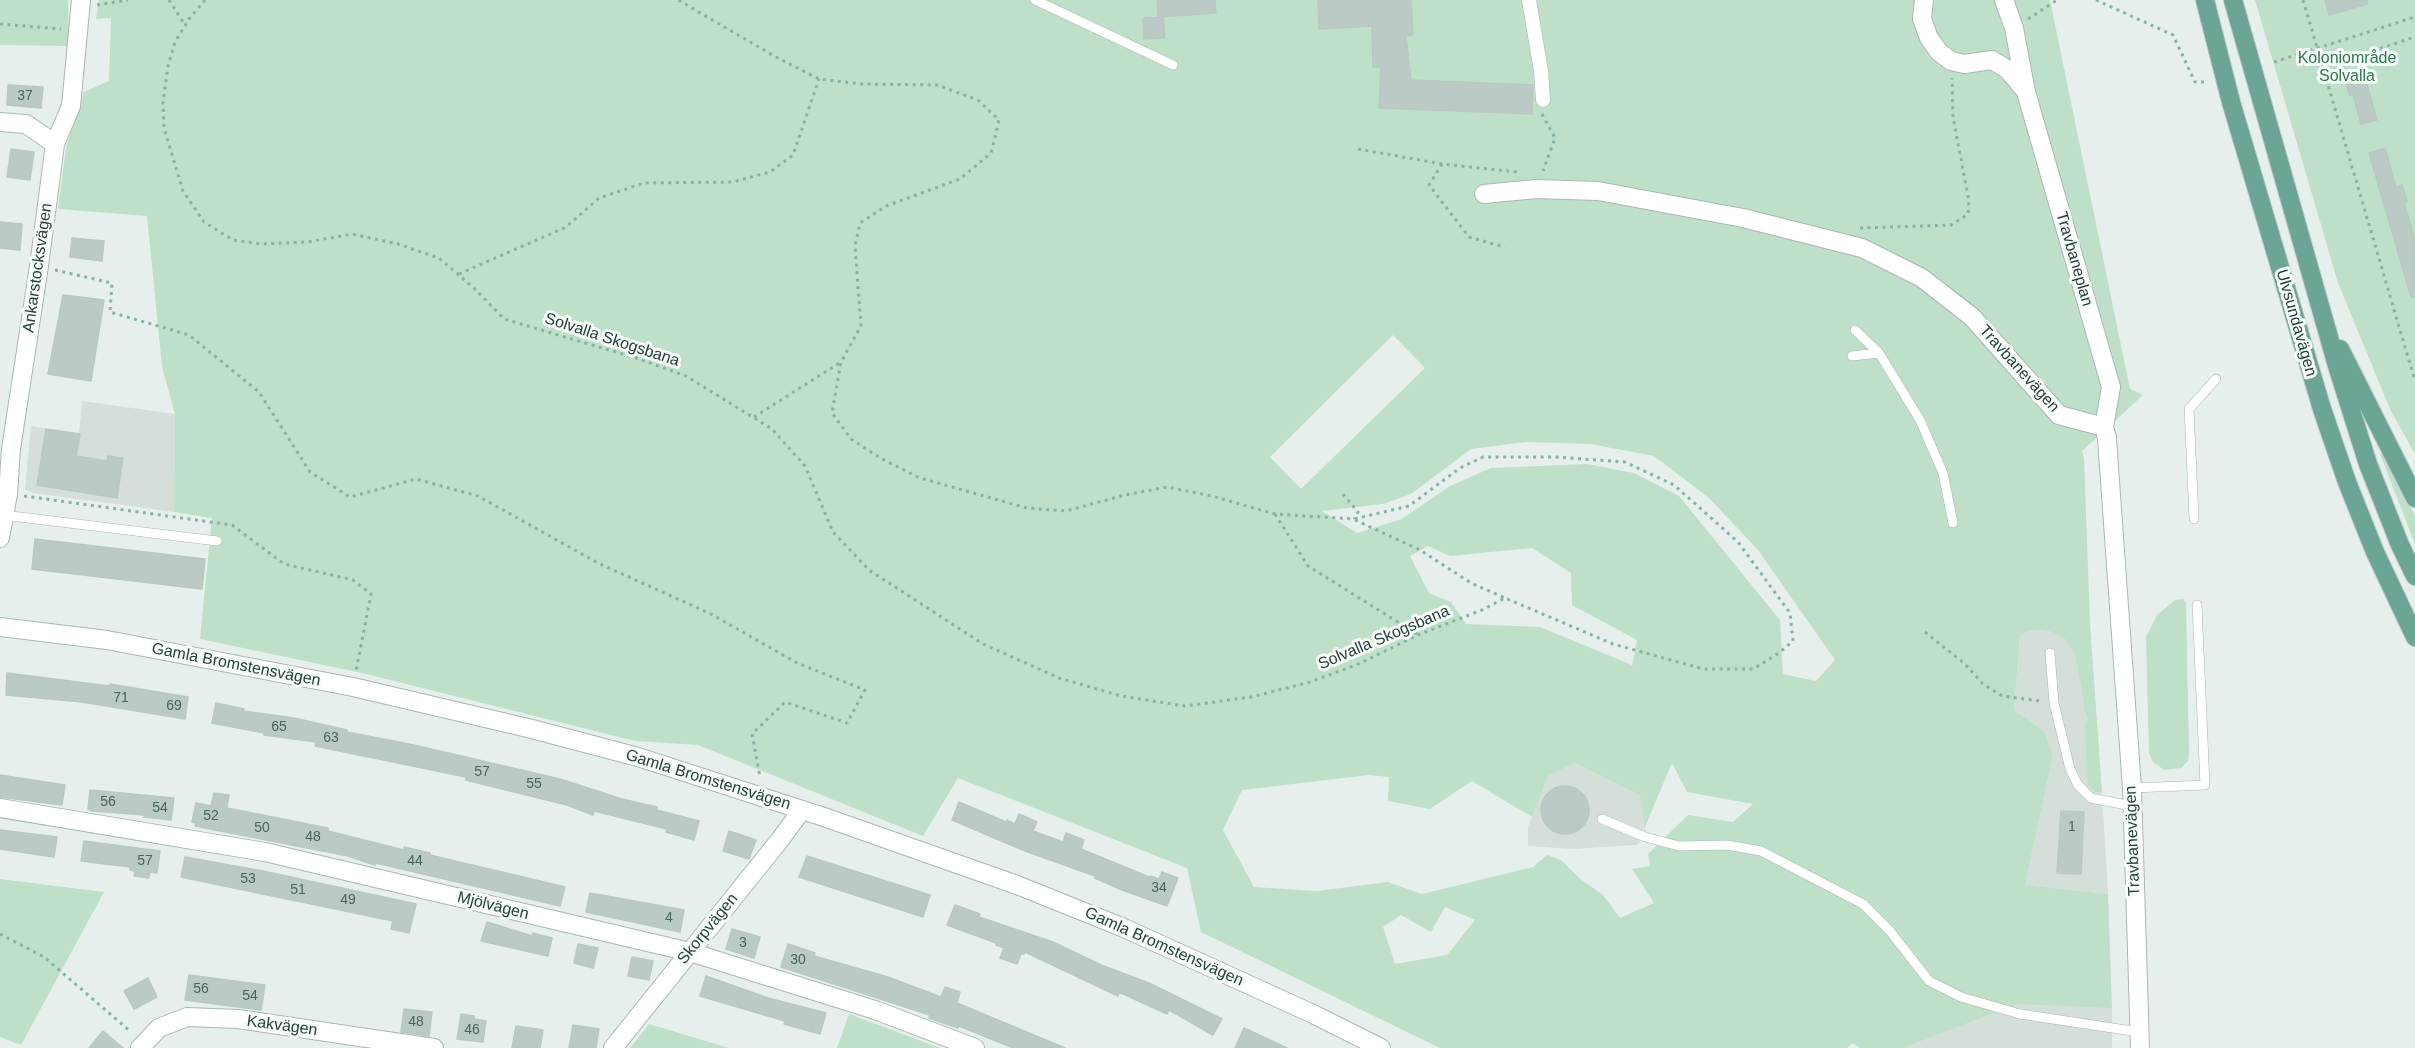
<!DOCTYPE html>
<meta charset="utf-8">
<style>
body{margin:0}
canvas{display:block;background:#e6efeb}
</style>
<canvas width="2415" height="1048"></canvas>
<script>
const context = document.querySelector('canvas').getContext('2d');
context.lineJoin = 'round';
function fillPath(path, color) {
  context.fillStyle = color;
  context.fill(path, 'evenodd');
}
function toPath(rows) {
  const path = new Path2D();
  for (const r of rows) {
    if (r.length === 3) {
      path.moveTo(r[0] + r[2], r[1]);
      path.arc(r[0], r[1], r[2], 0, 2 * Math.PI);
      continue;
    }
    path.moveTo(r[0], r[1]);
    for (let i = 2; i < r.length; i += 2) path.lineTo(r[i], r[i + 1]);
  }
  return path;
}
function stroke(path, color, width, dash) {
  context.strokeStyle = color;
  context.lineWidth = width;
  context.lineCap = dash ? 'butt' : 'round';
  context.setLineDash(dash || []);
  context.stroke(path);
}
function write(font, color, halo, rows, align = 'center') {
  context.font = font + ' Helvetica,sans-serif';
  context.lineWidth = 6;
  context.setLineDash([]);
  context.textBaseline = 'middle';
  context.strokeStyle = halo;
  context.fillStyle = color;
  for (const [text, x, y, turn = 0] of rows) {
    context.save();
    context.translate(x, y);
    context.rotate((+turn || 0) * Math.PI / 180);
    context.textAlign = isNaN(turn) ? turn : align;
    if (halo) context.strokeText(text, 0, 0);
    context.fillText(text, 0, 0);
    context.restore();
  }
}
fillPath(toPath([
 [82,401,175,414,174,512,33,493,25,490,31,426,79,434],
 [2041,630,2052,632,2065,639,2076,657,2085,712,2088,718,2096,792,2102,792,2108,894,2025,885,2053,755,2044,731,2014,710,2020,637,2027,631],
 [1575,763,1641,795,1646,831,1645,837,1636,845,1574,849,1528,846,1528,827,1548,776],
 [2042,1003,2112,1008,2112,1048,1904,1048,2017,1004]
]), '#d4dfda');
fillPath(toPath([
 [0,0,68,0,69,46,0,45],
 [99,0,2050,0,2130,389,2143,395,2082,451,2084,459,2090,623,2102,792,2096,792,2089,787,2087,781,2085,725,2088,718,2085,712,2076,657,2065,639,2052,632,2041,630,2027,631,2020,637,2014,710,2044,731,2053,755,2025,885,2108,894,2112,1008,2017,1004,1904,1048,1860,1048,1852,1043,1847,1048,1440,1048,1201,932,1187,868,958,778,923,836,698,745,635,741,362,673,200,639,212,518,174,512,175,414,162,367,147,216,58,209,66,148,84,92,109,81,111,18,96,19],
 [1393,335,1425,368,1301,489,1270,457],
 [1525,442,1590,444,1654,456,1709,498,1758,550,1835,660,1816,681,1783,674,1780,620,1679,496,1634,473,1587,464,1491,468,1450,486,1402,519,1357,533,1322,511,1383,504,1411,494,1471,449],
 [1428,546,1450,556,1532,548,1571,573,1572,605,1637,640,1632,665,1540,627,1466,624,1451,602,1429,593,1410,556],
 [1575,763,1640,795,1645,827,1672,763,1687,792,1753,804,1733,822,1688,815,1648,854,1650,866,1632,869,1654,903,1620,918,1603,895,1579,878,1561,860,1547,855,1533,867,1422,894,1388,882,1317,891,1254,887,1223,830,1242,790,1369,775,1389,777,1388,801,1430,809,1472,781,1532,817,1548,776],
 [1445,907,1475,920,1447,955,1395,964,1383,927,1401,915,1431,932],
 [2255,0,2415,0,2415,454,2390,409,2338,283],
 [2387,453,2415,516,2415,544,2380,454],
 [2183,599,2186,603,2189,754,2188,761,2181,768,2164,770,2153,762,2149,753,2146,637,2157,615,2175,600],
 [0,879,104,892,21,1045,0,1037],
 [849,1014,940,1048,837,1048],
 [649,1024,729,1048,630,1048]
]), '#bfe0c8');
const building = toPath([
 [1157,0,1215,0,1216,13,1158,17,1157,0],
 [1318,0,1411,0,1413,35,1406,36,1411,80,1533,85,1532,114,1379,108,1381,67,1373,67,1372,26,1319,29,1318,0],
 [2325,0,2367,0,2367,4,2329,15,2325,0],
 [1163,17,1165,38,1144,39,1143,18,1163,17],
 [2364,74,2377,120,2361,124,2353,94,2350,96,2345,80,2364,74],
 [8,85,43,87,41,108,7,105,8,85],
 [2385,148,2396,187,2402,185,2407,201,2404,202,2415,240,2415,297,2411,297,2369,153,2385,148],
 [11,149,34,152,30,180,7,177,11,149],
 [0,222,22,224,20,250,0,248,0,222],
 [72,238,104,241,102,261,70,257,72,238],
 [63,295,104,300,91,381,48,374,63,295],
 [46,429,80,434,76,456,107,461,108,456,123,458,117,498,37,485,46,429],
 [35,539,205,559,202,589,32,569,35,539],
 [7,673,109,686,110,684,188,697,185,719,82,702,6,695,7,673],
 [216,703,244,709,243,711,294,718,347,730,347,732,414,745,560,779,622,799,657,807,657,810,699,821,694,840,666,832,667,829,594,811,593,815,567,805,466,780,466,777,315,746,316,742,264,735,264,733,212,723,216,703],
 [0,775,65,785,62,805,0,797,0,775],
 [1565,810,24],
 [90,790,174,798,171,820,144,817,145,815,92,811,88,809,90,790],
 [214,793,229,795,227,808,328,828,328,831,404,850,404,847,430,853,430,855,565,887,560,906,376,863,375,865,348,856,195,826,196,823,192,822,196,803,211,806,214,793],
 [959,802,1006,822,1007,820,1015,824,1019,814,1037,822,1033,831,1063,842,1066,833,1084,840,1081,849,1149,877,1150,876,1159,879,1162,872,1178,878,1167,906,1122,890,1095,878,1095,876,1025,851,952,820,959,802],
 [2061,811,2084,812,2081,874,2057,873,2061,811],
 [0,830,57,837,54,857,0,849,0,830],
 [729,831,756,840,749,859,723,851,729,831],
 [84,841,160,851,157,873,150,872,149,878,134,876,135,871,130,870,130,867,81,861,84,841],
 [807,856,930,895,923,917,799,877,807,856],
 [185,857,263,871,416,904,409,933,391,929,393,921,181,877,185,857],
 [590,893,684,910,680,932,586,912,590,893],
 [955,905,980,914,979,917,1053,942,1101,965,1149,983,1222,1019,1213,1035,1169,1010,1167,1014,1119,992,1118,996,1025,952,1024,954,1021,954,1017,964,1000,958,1004,948,996,945,996,943,947,925,955,905],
 [487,922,532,936,533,933,552,938,548,956,481,941,487,922],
 [732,929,760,937,754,958,726,949,732,929],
 [578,944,598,948,593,968,574,963,578,944],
 [788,944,815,953,814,956,888,977,941,997,945,987,960,992,957,1003,1065,1048,1013,1048,959,1026,958,1028,929,1018,930,1015,781,967,788,944],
 [632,957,653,961,649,980,628,976,632,957],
 [189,975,265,985,261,1010,185,1000,189,975],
 [706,976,768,998,826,1013,820,1034,784,1024,785,1021,700,996,706,976],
 [148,978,157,997,134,1009,124,991,148,978],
 [404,1009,432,1012,429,1036,401,1032,404,1009],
 [461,1014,474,1016,474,1019,486,1021,483,1042,457,1039,461,1014],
 [573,1025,599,1029,596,1048,569,1048,573,1025],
 [516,1026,543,1030,540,1048,512,1048,516,1026],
 [1244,1028,1287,1048,1235,1048,1244,1028],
 [103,1031,123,1048,89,1048,103,1031]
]);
fillPath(building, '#bbcac4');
stroke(building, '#b8c9c2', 1.5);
const service = toPath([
 [1035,0,1173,65],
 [1855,330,1879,353,1920,420,1943,473,1953,523],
 [1852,356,1879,353],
 [3,515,217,541],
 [2194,519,2189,409,2216,379],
 [2050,653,2054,703,2070,769,2078,785,2091,798,2132,806],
 [2132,788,2205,785,2197,605],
 [1602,819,1645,837,1679,846,1727,845,1761,851,1863,904,1890,931,1929,981,1961,997,2020,1014,2139,1032]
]);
const pedestrian = toPath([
 [1529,0,1541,71,1543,100]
]);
const minor = toPath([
 [1924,0,1922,19,1929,38,1939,52,1951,61,1964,64,1992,60,2007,69,2024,89],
 [2004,0,2014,28,2026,92,2111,387,2104,427,2107,438],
 [0,122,26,124,55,144],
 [1484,194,1536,189,1598,191,1743,218,1862,248,1922,278,1972,317,2059,415,2104,427],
 [0,538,8,494,11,449,39,266,55,144,71,106,81,0],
 [0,627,107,640,353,687,532,729,638,757,824,817,1017,885,1124,928,1313,1014,1381,1048],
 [0,808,265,852,690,952,875,1010,975,1048],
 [140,1048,159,1028,187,1017,238,1019,434,1048],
 [613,1048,779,841,802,810]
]);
const tertiary = toPath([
 [2107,439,2132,788,2140,1048]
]);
const primary = toPath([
 [2205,0,2231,102,2322,409,2347,482,2375,552,2415,637],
 [2233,0,2338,369,2368,464,2400,545,2415,576],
 [2340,349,2415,498]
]);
stroke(service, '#a8b8b2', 10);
stroke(pedestrian, '#a8b8b2', 15);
stroke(minor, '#a8b8b2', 20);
stroke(tertiary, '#a8b8b2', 20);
stroke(primary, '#c2cac8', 20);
stroke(toPath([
 [169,0,185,25],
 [205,0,189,19,175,42,168,66,163,102,164,128,183,191,204,222,233,240,261,244,307,242,352,234,398,244,439,258,476,290,504,319,636,358,686,376,772,429,805,466,833,532,869,570,983,644,1059,678,1121,696,1185,706,1251,697,1310,682,1356,665,1418,635,1482,610,1505,598,1613,644,1703,669,1753,669,1779,653,1793,641,1790,613,1738,542,1674,485,1625,462,1555,457,1483,457,1460,468,1409,506,1354,519,1275,514,1212,496,1167,487,1125,495,1066,511,1027,508,920,478,882,459,851,439,832,413,841,362,861,326,855,246,860,223,886,206,960,179,991,153,999,120,978,100,937,85,862,84,819,79,776,57,678,0],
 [2096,0,2173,35,2195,82,2204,82],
 [2303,0,2415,381],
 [97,5,128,0],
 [2028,19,2057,0],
 [0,24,61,29],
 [2274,62,2415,17],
 [2323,67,2415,37],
 [1542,114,1555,138,1543,171],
 [1358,149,1442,164,1517,172],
 [1442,164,1429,185,1469,237,1505,247],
 [1860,228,1951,225,1968,214,1969,201,1953,117,1952,78],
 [55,270,112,283,110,312,189,335,259,392,310,472,350,497,416,479,478,496,598,563,711,614,797,663,865,690,847,723,785,702,752,734,760,777],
 [459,274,566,227,599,198,644,183,733,182,770,172,793,155,819,79],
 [754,417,841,362],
 [1343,494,1358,512,1354,519],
 [24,496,232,525,284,564,353,580,371,594,356,671],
 [1275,514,1308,566,1417,634],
 [1355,520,1420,550,1471,583,1505,598],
 [1925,632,1965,664,1983,684,2002,696,2040,701],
 [0,934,44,957,131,1032]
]), '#86b3a5', 3, [3, 4.5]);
stroke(service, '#fff', 9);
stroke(pedestrian, '#fff', 14);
stroke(minor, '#fff', 18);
stroke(tertiary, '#fff', 18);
stroke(primary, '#6aa596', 18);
write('14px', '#4a645c', null, [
 ["37",25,96],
 ["71",121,698],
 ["69",174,706],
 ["65",279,727],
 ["63",331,738],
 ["57",482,772],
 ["55",534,784],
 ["56",108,802],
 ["54",160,808],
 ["52",211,816],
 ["1",2072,827],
 ["50",262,828],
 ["48",313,837],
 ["57",145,861],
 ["44",415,861],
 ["53",248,879],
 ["34",1159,888],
 ["51",298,890],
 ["49",348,900],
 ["4",669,918],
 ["3",743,943],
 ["30",798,960],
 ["56",201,989],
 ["54",250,996],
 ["48",416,1022],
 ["46",472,1030]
]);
write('16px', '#2d7a4b', '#f7fbf9', [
 ["Koloniområde",2347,59],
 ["Solvalla",2347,77]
]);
write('16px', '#24423a', '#f7fbf9', [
 ["Travbaneplan",2074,259,74],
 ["Ankarstocksvägen",38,268,-82],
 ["Ulvsundavägen",2296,323,74],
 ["Solvalla Skogsbana",612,340,18],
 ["Travbanevägen",2019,369,48],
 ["Solvalla Skogsbana",1384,638,-23],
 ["Gamla Bromstensvägen",236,665,11],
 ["Gamla Bromstensvägen",708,780,17],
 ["Travbanevägen",2133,841,-92],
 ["Mjölvägen",493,906,14],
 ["Skorpvägen",708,929,-51],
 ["Gamla Bromstensvägen",1164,947,24],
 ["Kakvägen",282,1026,8]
]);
</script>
